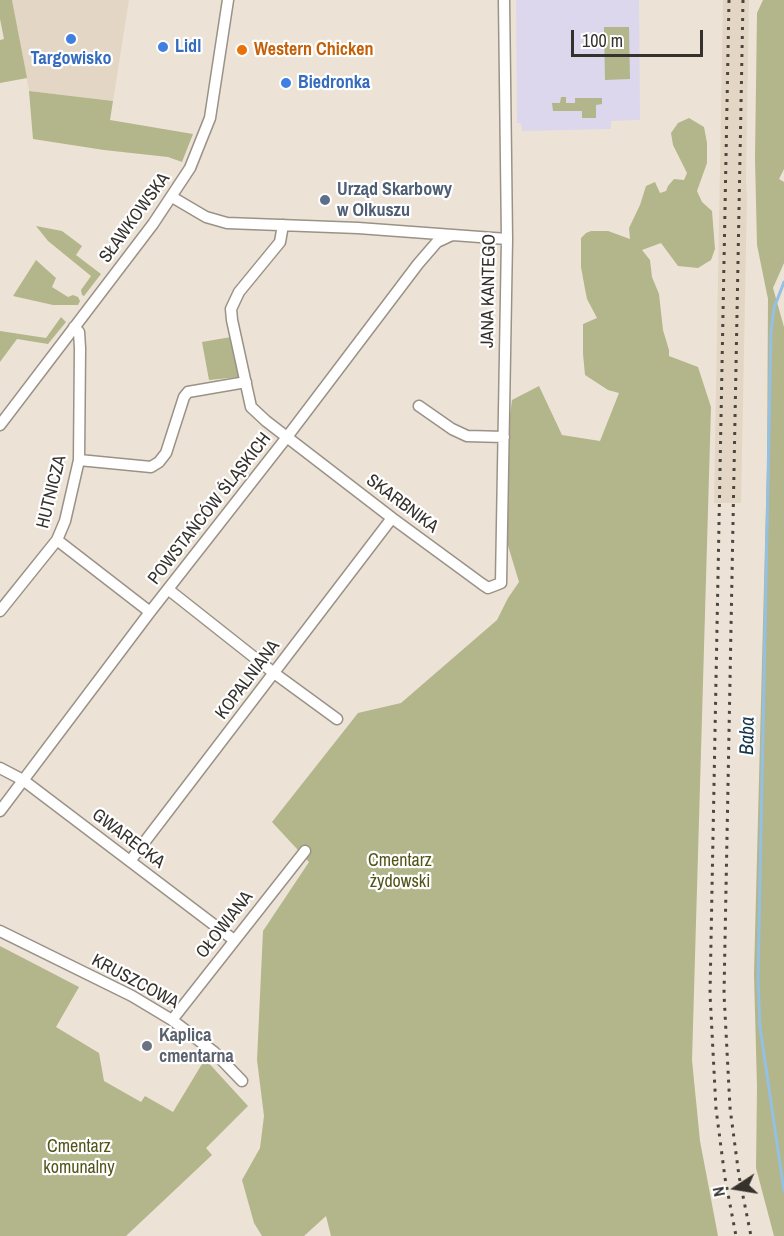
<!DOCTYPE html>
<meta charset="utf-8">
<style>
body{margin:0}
#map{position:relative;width:784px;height:1236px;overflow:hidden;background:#ece3d6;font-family:"Archivo Narrow",sans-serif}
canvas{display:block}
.north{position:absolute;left:706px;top:1158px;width:60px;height:60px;-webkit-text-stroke:4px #fff;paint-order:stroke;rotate:258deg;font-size:16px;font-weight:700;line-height:24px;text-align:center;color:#35312d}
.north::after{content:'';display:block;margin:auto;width:21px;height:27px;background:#35312d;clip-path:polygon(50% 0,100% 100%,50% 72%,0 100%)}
.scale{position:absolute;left:571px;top:30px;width:132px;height:27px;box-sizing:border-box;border:3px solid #35312d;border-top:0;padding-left:8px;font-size:18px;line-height:21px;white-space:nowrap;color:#35312d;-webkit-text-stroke:4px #fff;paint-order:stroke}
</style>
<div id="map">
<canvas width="784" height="1236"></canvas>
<div class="north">N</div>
<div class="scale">100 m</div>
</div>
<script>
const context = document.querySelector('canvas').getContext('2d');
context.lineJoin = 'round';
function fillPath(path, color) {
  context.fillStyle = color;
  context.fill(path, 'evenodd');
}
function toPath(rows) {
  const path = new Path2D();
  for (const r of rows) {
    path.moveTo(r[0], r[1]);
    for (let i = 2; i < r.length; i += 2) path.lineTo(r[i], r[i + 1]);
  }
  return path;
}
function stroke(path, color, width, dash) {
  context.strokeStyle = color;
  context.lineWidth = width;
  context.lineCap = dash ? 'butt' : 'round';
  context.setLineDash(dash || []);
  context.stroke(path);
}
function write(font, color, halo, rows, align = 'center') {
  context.font = font + ' "Archivo Narrow",sans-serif';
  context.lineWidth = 4.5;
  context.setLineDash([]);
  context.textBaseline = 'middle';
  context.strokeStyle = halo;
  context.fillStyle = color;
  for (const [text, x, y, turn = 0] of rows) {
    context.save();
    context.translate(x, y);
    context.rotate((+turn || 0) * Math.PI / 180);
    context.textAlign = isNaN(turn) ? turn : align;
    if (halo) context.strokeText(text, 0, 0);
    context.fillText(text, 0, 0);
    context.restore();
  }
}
fillPath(toPath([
 [12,0,129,0,113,101,29,91],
 [723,0,749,0,746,180,747,197,741,503,714,503]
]), '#e3d6c4');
fillPath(toPath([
 [516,0,639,0,640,120,611,121,611,129,522,131,521,123,517,123]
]), '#dcd7ec');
fillPath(toPath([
 [0,0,12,0,27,78,0,83,0,40,4,39,0,19],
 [763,0,784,0,784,169,779,179,784,182,784,263,773,288,784,327,784,1236,774,1236,756,1168,757,1087,754,974,767,467,768,299,757,245,755,158,757,13],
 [604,27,629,27,630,79,605,80],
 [29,91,113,101,110,120,193,134,182,162,168,157,104,150,33,139],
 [561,97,566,97,566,103,575,103,575,98,602,98,602,104,596,105,596,118,582,118,582,111,553,111,552,103,560,103],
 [689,118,704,127,707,143,707,163,697,191,702,202,712,211,715,249,711,260,698,268,678,266,661,243,642,250,650,260,652,277,659,294,663,330,669,350,669,356,698,367,711,407,692,1060,700,1141,718,1236,331,1236,326,1216,304,1236,262,1236,254,1223,242,1180,260,1148,264,1116,257,1060,263,931,309,862,272,822,358,713,401,703,497,620,508,598,519,582,506,539,506,445,512,400,539,386,562,435,600,441,619,393,608,390,585,375,583,354,583,324,597,318,587,299,585,289,581,267,581,238,586,233,591,231,608,231,630,239,629,228,640,205,646,186,655,182,660,193,666,191,668,186,674,179,684,180,687,173,673,145,671,133,678,123],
 [36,226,62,231,82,246,76,255,101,274,84,296,82,295,81,290,91,276,48,241],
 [36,260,56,278,52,287,68,297,73,295,78,297,80,301,78,305,53,305,13,296],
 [61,317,66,322,48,344,17,339,0,362,0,331,46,338],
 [231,337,239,377,209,380,202,342],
 [0,946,79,987,56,1027,99,1053,104,1081,141,1102,145,1096,173,1112,205,1059,248,1106,206,1148,212,1155,126,1236,0,1236]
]), '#b3b58a');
stroke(toPath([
 [784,282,774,308,771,332,758,979,760,1027,784,1191]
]), '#94c1e3', 3);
const street = toPath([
 [172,197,206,217,227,223,358,228,507,239],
 [283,225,280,242,239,292,231,309,232,320,251,407,266,421,392,518,482,584,488,588,501,583,507,239,504,0],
 [419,406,452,429,467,436,504,437],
 [0,425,153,224,190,168,210,118,228,0],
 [79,460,151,467,159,462,166,453,184,397,188,392,246,382],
 [57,540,150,612],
 [169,590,274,673,337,719],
 [0,611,57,540,65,521,79,460,80,348,79,332,74,327],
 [0,768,23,780,234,940],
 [0,811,150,612,287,437,418,264,437,242,452,235],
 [130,861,392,518],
 [0,931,132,996,172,1020,214,1052,242,1081],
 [172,1020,305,851]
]);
stroke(street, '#9b9287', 13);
stroke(street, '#fff', 10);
stroke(toPath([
 [729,0,710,994,716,1109,725,1178,736,1236],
 [743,0,724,994,730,1108,739,1176,751,1236]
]), '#4b4641', 3, [3, 6]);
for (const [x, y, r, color] of [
 [71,39,6,"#3f7fe0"],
 [163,47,6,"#3f7fe0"],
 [242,50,6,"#e8710a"],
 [286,83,6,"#3f7fe0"],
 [325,200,6,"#5c6f8a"],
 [147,1046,6,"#6b7280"]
]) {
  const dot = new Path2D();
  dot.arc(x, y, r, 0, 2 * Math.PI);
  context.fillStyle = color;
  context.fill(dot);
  stroke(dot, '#fff', 2);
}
write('bold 18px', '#366cbe', '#fff', [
 ["Lidl",175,47],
 ["Targowisko",71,59,"center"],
 ["Biedronka",298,83]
], 'left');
write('bold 18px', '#c56008', '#fff', [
 ["Western Chicken",254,50]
], 'left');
write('bold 18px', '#4e5e75', '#fff', [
 ["Urząd Skarbowy",337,190],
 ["w Olkuszu",337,211]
], 'left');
write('18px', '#35312d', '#fff', [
 ["SŁAWKOWSKA",135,218,-54],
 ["JANA KANTEGO",489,291,-89],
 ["HUTNICZA",52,492,-76],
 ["SKARBNIKA",402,504,37],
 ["POWSTAŃCÓW ŚLĄSKICH",210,509,-52],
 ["KOPALNIANA",248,680,-53],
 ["GWARECKA",128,839,37],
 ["OŁOWIANA",225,925,-52],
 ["KRUSZCOWA",135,982,28]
]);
write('18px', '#53541a', '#fff', [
 ["Cmentarz",400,861],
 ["żydowski",400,882],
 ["Cmentarz",79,1147],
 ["komunalny",79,1168]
]);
write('bold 18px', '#5b616d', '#fff', [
 ["Kaplica",159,1036],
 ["cmentarna",159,1057]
], 'left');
write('italic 20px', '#11354c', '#fff', [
 ["Baba",748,736,-89]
]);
</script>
